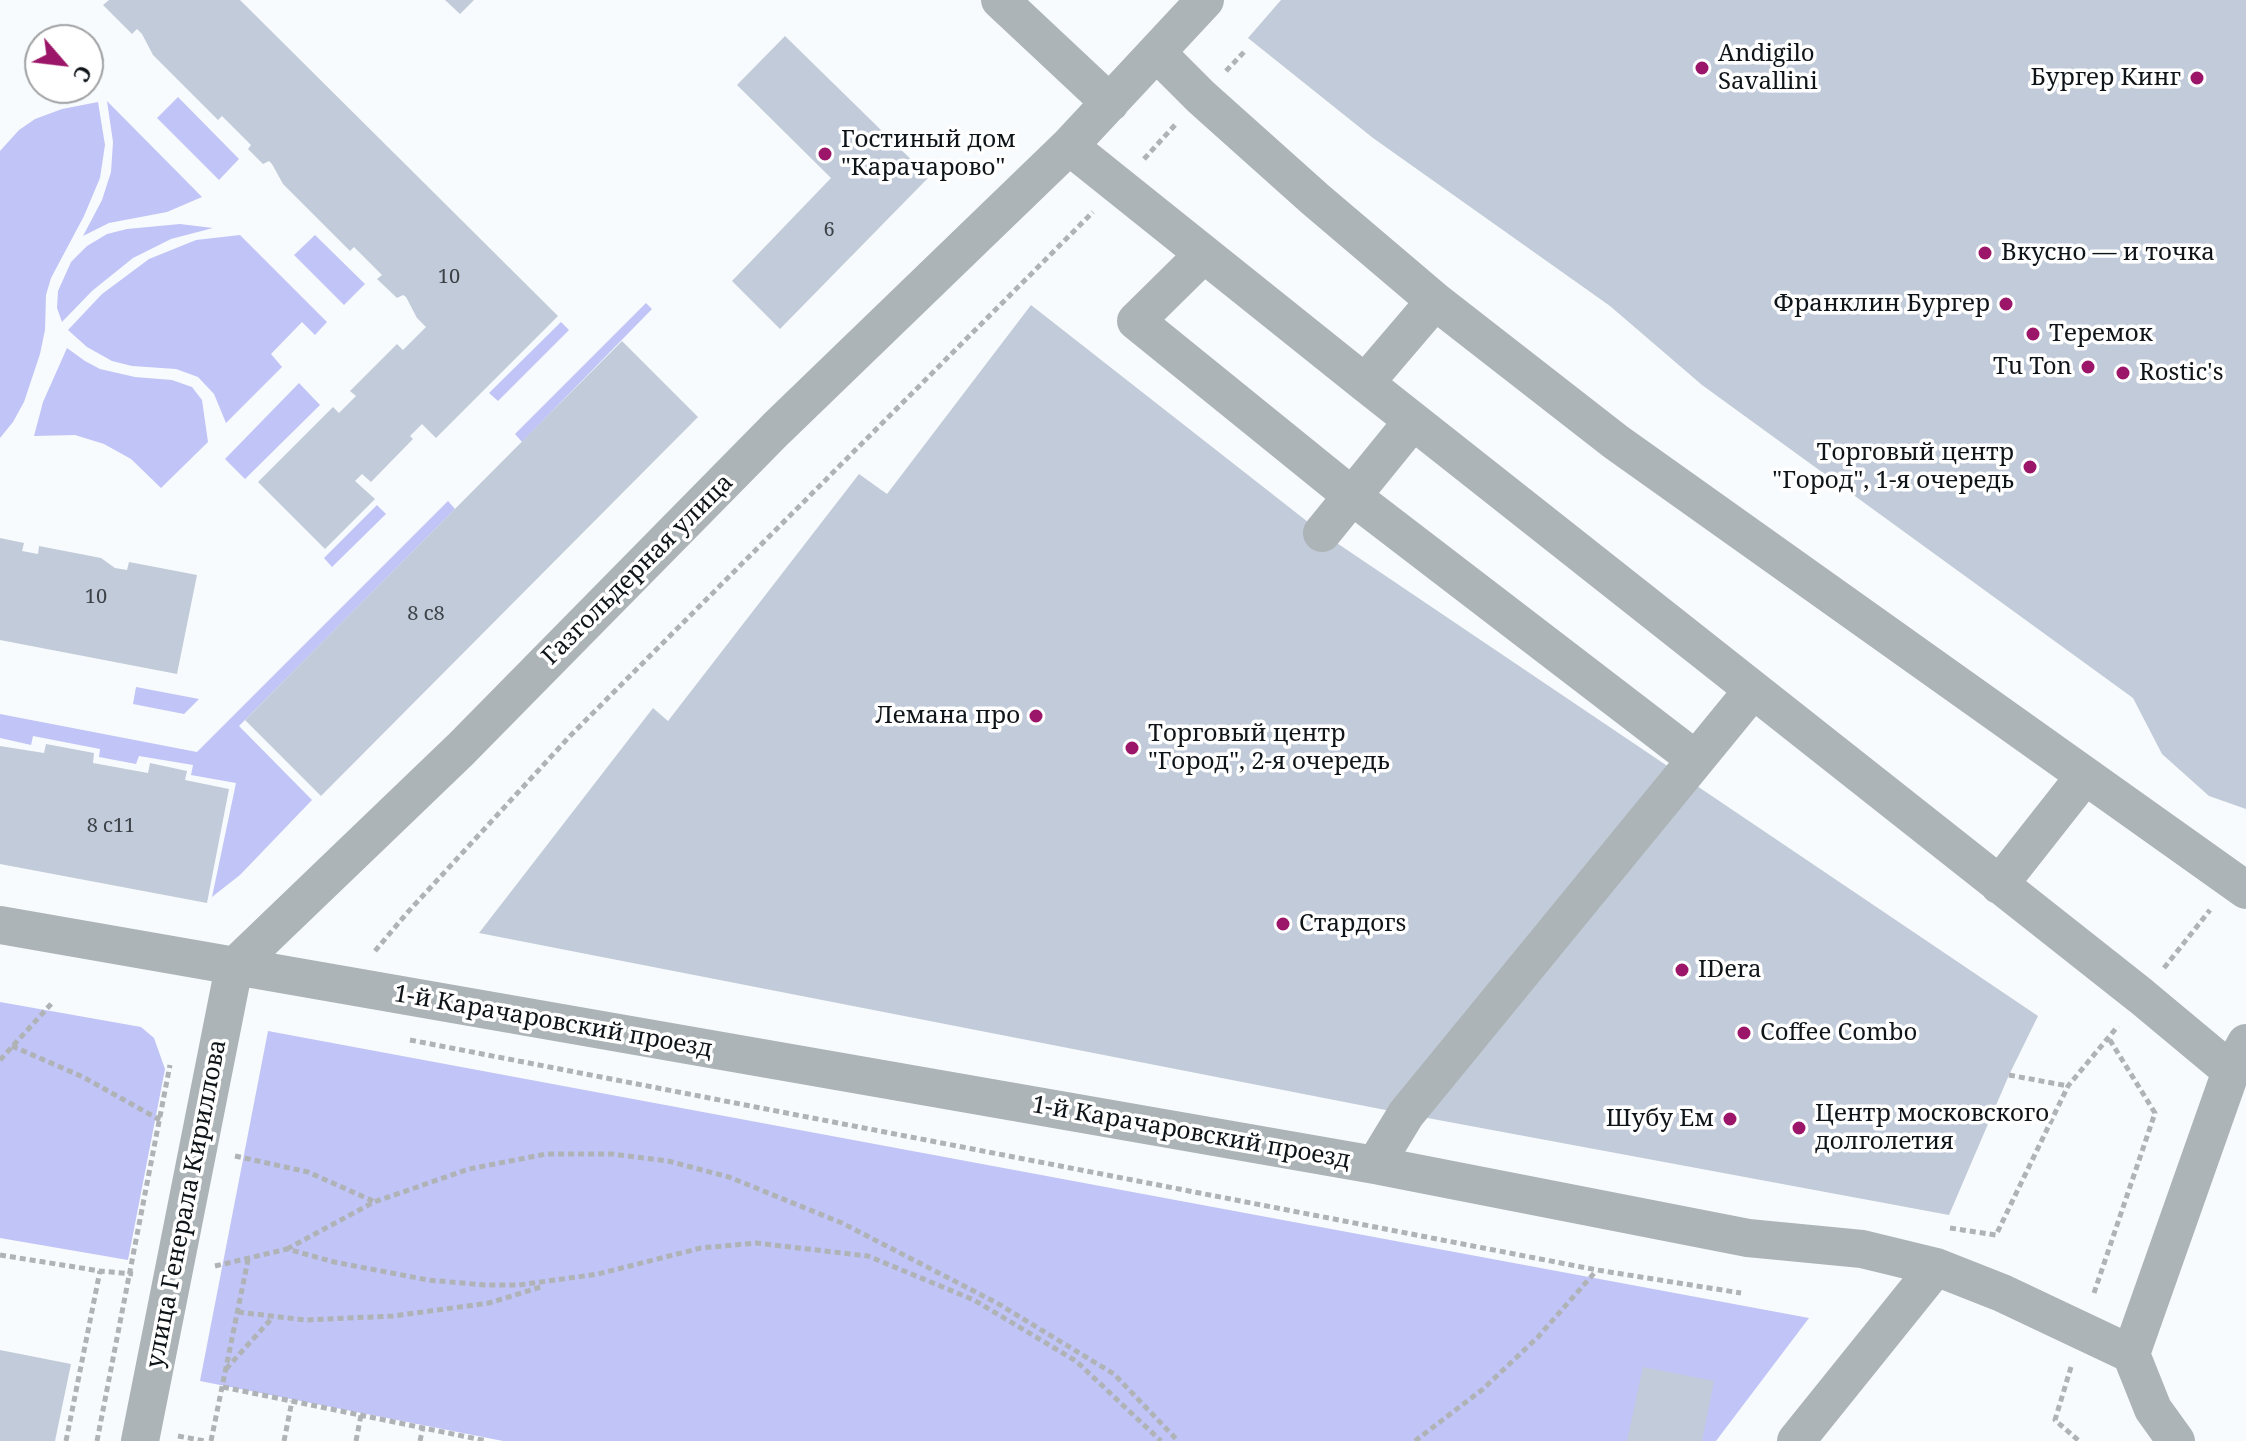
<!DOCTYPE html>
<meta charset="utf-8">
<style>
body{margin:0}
#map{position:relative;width:2246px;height:1441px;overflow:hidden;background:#f8fbfd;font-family:"Noto Serif",serif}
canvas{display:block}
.north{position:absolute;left:24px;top:24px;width:80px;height:80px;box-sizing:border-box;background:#fff;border:2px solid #9fa1a3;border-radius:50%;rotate:118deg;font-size:22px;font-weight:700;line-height:32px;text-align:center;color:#0f1418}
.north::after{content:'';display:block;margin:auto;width:28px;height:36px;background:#9b1668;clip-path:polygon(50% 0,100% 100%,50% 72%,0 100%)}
</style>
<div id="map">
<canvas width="2246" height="1441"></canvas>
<div class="north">С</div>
</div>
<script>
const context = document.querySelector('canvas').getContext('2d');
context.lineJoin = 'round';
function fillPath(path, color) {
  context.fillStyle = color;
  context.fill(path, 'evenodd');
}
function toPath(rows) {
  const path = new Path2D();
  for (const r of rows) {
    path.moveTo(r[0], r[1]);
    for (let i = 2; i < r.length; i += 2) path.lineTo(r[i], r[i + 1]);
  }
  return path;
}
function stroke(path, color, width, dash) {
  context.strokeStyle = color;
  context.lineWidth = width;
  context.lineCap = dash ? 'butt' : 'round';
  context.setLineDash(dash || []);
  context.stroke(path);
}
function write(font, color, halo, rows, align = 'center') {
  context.font = font + ' "Noto Serif",serif';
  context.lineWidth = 7;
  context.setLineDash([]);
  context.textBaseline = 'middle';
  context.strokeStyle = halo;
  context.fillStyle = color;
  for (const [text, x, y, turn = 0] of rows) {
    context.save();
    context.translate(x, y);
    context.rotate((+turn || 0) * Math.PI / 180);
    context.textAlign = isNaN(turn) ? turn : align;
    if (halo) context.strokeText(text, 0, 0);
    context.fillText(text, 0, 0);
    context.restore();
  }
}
fillPath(toPath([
 [178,97,239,159,219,180,157,118],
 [107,101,202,197,167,212,109,223,83,236,102,200,111,172,113,142],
 [98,102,105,145,100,178,84,216,51,278,46,295,45,330,40,354,24,402,13,422,0,438,0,151,19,130,35,119,62,109],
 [180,224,213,228,171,239,133,258,92,291,62,322,57,308,58,291,71,262,87,246,107,234,127,229],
 [240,235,327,322,315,335,302,322,271,354,282,367,226,423,214,394,198,377,176,369,132,366,112,361,87,347,68,330,102,294,149,259,196,240],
 [315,235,365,284,344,305,294,255],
 [646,303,652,309,522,442,515,434],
 [561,322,569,330,498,401,489,393],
 [67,348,85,361,100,369,135,377,172,380,192,387,202,400,208,442,161,488,131,459,104,444,75,435,34,436,43,402],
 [299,383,320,405,245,479,225,459],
 [448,501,455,509,239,726,312,800,240,875,212,897,236,783,191,775,193,765,139,756,136,764,99,757,100,749,33,736,31,745,0,738,0,714,197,752],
 [377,505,386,514,332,567,324,558],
 [136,687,199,699,184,714,133,704],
 [0,1002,141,1027,154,1038,165,1069,128,1260,0,1238],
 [268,1031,1809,1318,1716,1441,503,1441,200,1381]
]), '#c1c4f6');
fillPath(toPath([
 [109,0,240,0,558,316,436,438,422,424,410,436,413,439,371,482,362,474,355,481,375,499,325,549,258,482,333,407,339,413,356,396,350,391,397,344,403,350,426,327,417,318,406,297,403,295,397,298,377,279,382,275,354,247,350,251,283,184,272,164,269,161,263,164,248,149,251,145,222,116,218,120,153,55,142,34,137,29,132,34,103,5],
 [445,0,474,0,460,14],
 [1281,0,2246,0,2246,809,2209,796,2162,754,2133,698,1702,385,1610,306,1373,138,1248,38],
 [785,36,929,177,780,329,732,281,831,178,737,85],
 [1031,305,1322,533,2038,1016,2009,1075,1949,1215,1406,1114,479,933,653,708,668,721,859,474,887,494],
 [622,341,698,417,321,796,245,720],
 [0,538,24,543,22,551,38,554,39,546,101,558,115,568,127,570,129,562,197,575,177,674,0,640],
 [46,744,94,753,93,763,148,773,150,763,187,771,185,780,229,789,207,903,0,864,0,746,44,753],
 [0,1350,71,1364,55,1441,0,1441],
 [1643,1367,1714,1381,1702,1441,1627,1441]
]), '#c2cbd9');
stroke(toPath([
 [1226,71,1244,52],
 [1144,159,1175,125],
 [375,951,407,913,570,736,1093,212],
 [2164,968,2210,910],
 [410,1040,1597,1270,1741,1293],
 [12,1046,83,1077,160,1120],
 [0,1060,52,1003],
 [2009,1075,2068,1086],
 [235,1156,308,1172,373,1201],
 [1950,1228,1996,1235,2068,1086,2118,1026],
 [287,1249,374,1202,469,1169,546,1154,612,1154,668,1161,729,1177,842,1223,997,1303,1114,1374,1178,1441],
 [0,1255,100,1271,133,1274],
 [215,1266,287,1249,334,1262,428,1280,485,1285,519,1285,598,1274,701,1248,756,1243,868,1256,974,1300,1076,1361,1161,1441],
 [2094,1293,2155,1113,2108,1037],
 [238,1312,305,1320,393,1316,489,1303,544,1286],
 [2071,1367,2055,1420,2079,1441],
 [226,1369,273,1317],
 [223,1387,487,1441],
 [178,1436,205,1441],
 [66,1441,100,1271],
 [97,1441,170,1065],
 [211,1441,248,1260],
 [284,1441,292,1401],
 [356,1441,361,1415],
 [420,1441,423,1427],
 [1415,1441,1483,1389,1538,1337,1596,1271]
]), '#afb3b5', 5, [6, 4]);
stroke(toPath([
 [1000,0,1110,103],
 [1157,53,1201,97,1315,199,1435,301,1616,442,2246,890],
 [1069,146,1365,383,2141,996,2231,1071],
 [1204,254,1136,321,1352,496,1695,759],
 [1365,383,1435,301],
 [1322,533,1413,421],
 [1999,885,2084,777],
 [0,925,1375,1165,1748,1238,1862,1249,1936,1267,2002,1293,2131,1354],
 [234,967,461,749,776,429,1069,146,1205,0],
 [1375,1165,1406,1114,1753,690],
 [140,1441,234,967],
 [1796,1441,1936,1267],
 [2176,1441,2153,1409,2131,1354,2231,1071,2246,1043]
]), '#acb4b7', 38);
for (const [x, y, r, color] of [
 [1702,68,8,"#9b1668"],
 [2197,78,8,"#9b1668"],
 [825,154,8,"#9b1668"],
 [1985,253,8,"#9b1668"],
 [2006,304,8,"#9b1668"],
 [2033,334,8,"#9b1668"],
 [2088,367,8,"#9b1668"],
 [2123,373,8,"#9b1668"],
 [2030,467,8,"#9b1668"],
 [1036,716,8,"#9b1668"],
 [1132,748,8,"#9b1668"],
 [1283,924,8,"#9b1668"],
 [1682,970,8,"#9b1668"],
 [1744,1033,8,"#9b1668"],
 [1730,1119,8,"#9b1668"],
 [1799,1128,8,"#9b1668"]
]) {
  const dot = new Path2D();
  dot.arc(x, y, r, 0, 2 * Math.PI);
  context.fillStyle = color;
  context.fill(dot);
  stroke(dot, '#fff', 3);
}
write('20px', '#3c4248', null, [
 ["6",829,230],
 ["10",449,277],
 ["10",96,597],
 ["8 с8",426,614],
 ["8 с11",111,826]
]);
write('24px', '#0f1418', '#fff', [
 ["Andigilo",1718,54],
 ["Savallini",1718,82],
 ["Бургер Кинг",2181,78,"right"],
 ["Гостиный дом",841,140],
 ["\"Карачарово\"",841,168],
 ["Вкусно — и точка",2001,253],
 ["Франклин Бургер",1990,304,"right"],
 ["Теремок",2049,334],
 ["Tu Ton",2072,367,"right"],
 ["Rostic's",2139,373],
 ["Торговый центр",2014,453,"right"],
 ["\"Город\", 1-я очередь",2014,481,"right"],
 ["Лемана про",1020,716,"right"],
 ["Торговый центр",1148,734],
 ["\"Город\", 2-я очередь",1148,762],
 ["Стардогs",1299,924],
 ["IDera",1698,970],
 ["Coffee Combo",1760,1033],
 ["Центр московского",1815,1114],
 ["долголетия",1815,1142],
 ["Шубу Ем",1714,1119,"right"]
], 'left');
write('24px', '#0f1418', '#fff', [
 ["Газгольдерная улица",638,570,-45],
 ["1-й Карачаровский проезд",553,1022,10],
 ["1-й Карачаровский проезд",1191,1133,10],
 ["улица Генерала Кириллова",187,1204,-79]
]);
</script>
